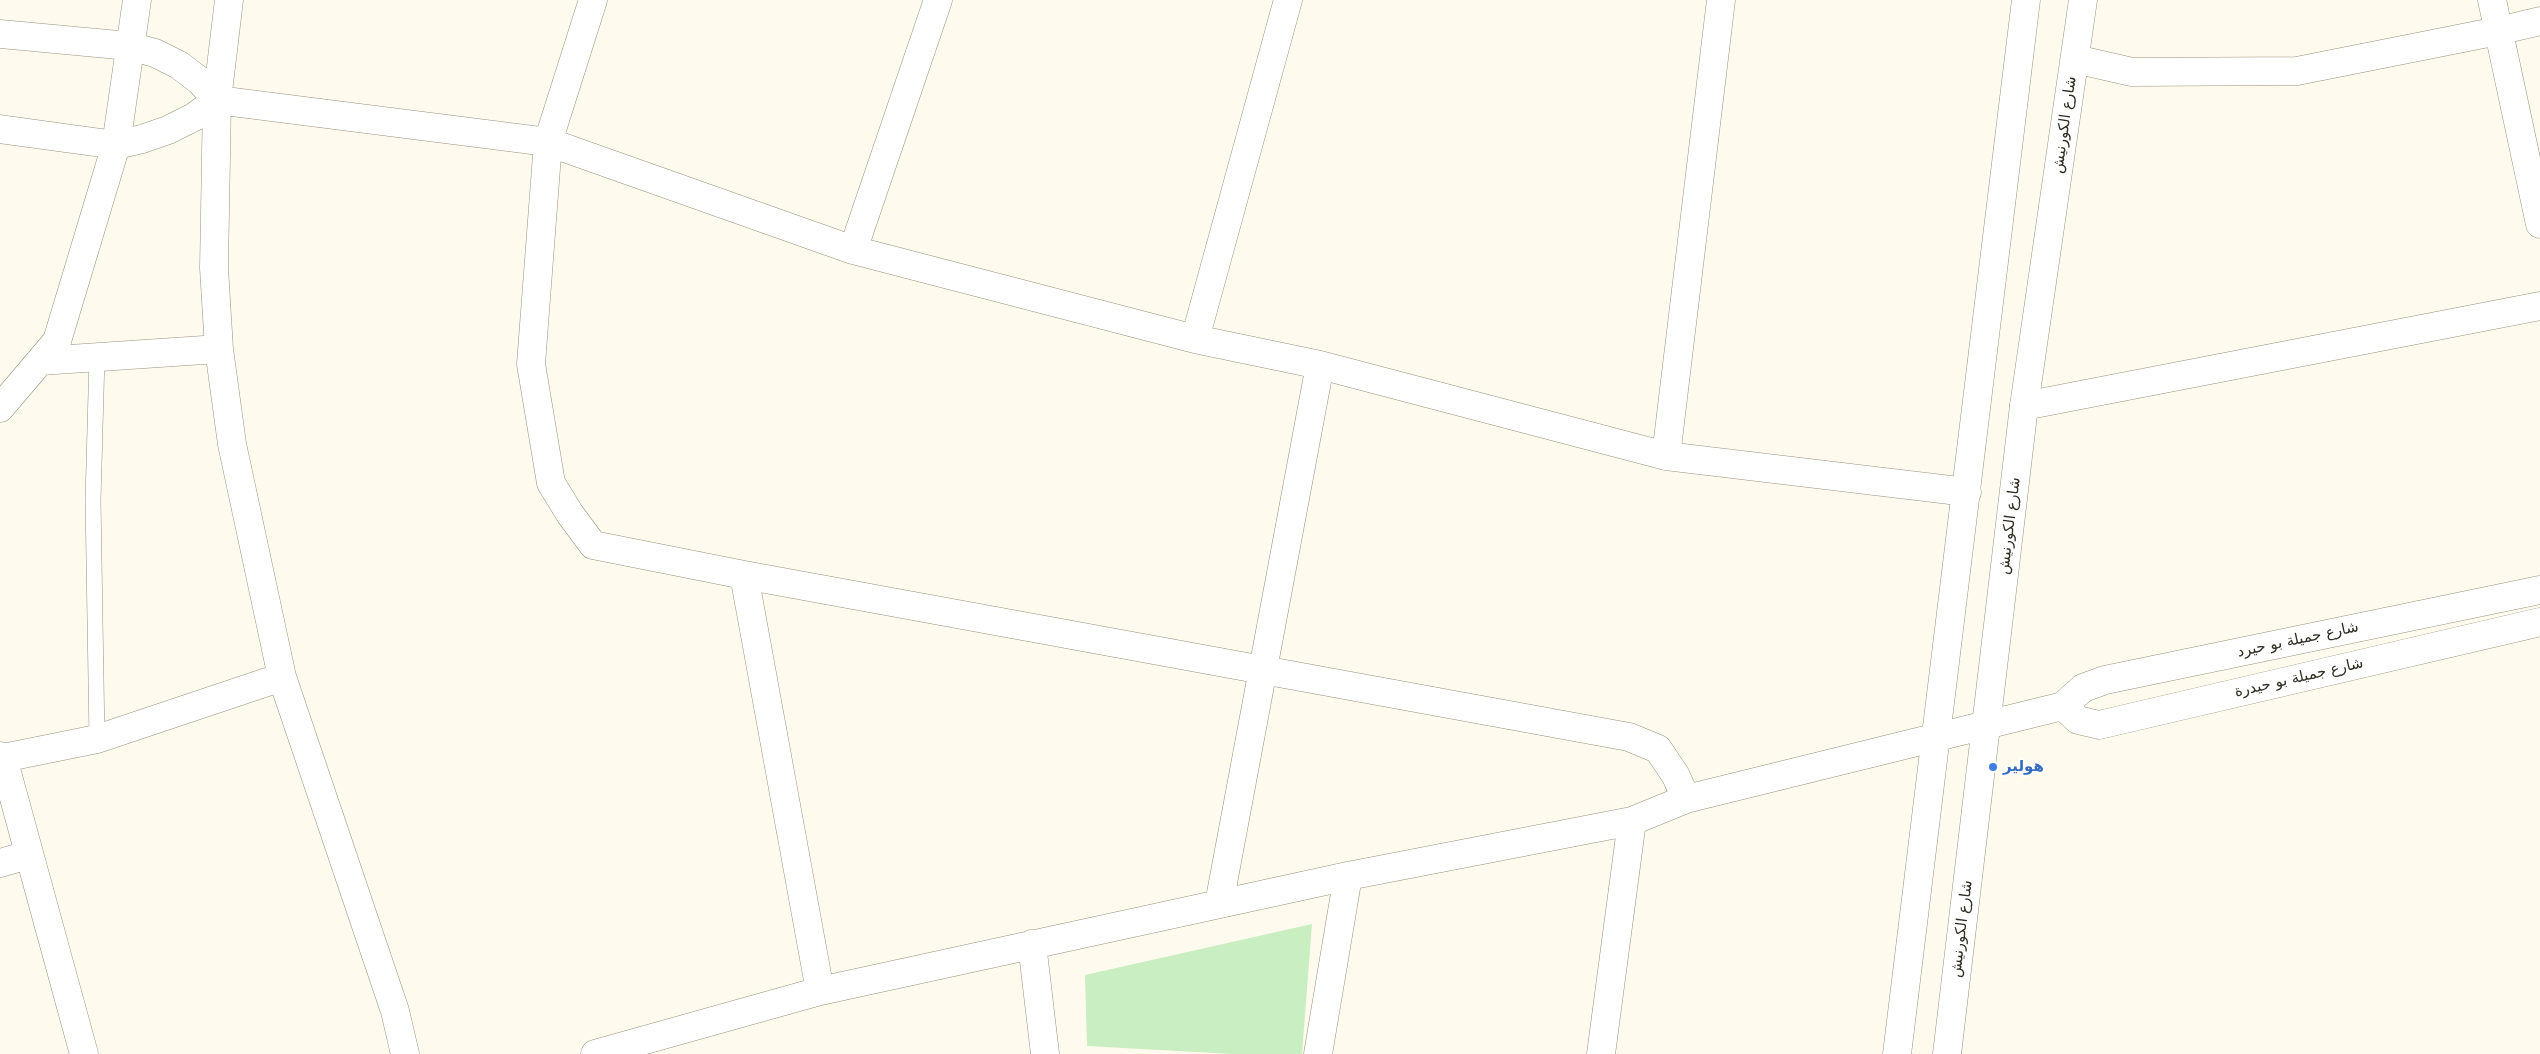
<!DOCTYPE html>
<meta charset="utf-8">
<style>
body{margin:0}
canvas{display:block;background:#fefaed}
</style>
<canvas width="2540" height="1054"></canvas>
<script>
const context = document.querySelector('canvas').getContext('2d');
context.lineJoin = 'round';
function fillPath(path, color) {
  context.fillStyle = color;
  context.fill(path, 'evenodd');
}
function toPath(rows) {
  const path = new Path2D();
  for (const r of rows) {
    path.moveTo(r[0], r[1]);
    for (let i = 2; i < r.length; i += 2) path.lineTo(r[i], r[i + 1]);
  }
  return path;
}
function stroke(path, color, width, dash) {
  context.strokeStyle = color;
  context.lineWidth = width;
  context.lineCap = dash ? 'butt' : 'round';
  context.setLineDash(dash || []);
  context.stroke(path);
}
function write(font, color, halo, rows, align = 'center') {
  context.font = font + ' "DejaVu Sans","Noto Sans Arabic",sans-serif';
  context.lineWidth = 4.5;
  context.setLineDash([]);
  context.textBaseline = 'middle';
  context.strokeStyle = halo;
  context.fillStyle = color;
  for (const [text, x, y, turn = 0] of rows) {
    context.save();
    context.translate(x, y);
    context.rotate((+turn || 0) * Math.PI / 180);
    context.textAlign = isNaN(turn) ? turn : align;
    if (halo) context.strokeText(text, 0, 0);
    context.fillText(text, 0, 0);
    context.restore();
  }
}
fillPath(toPath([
 [1312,924,1302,1054,1232,1054,1087,1046,1085,975]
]), '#c9eec1');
const service = toPath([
 [97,739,93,500,97,357]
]);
const minor = toPath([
 [229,0,217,100,214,268,219,349,232,444,282,677,395,1011,405,1054],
 [593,0,548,142,531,364,551,483,570,514,593,545,744,575,1629,737,1658,749,1676,776,1686,799],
 [2492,0,2540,224],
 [0,34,129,46,155,53,179,65,200,81,217,100,548,142,853,250,1195,339,1320,365,1666,456,1967,492],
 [2075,59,2132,72,2297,71,2498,31,2540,21],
 [0,129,116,145,142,139,168,130,194,117,217,100],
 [853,250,938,0],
 [1195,339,1288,0],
 [40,361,219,349],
 [2024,406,2540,306],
 [0,408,57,341,116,145,137,0],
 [1666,456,1721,0],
 [744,575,820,991],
 [2063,706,2078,720,2099,725,2540,622],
 [0,756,3,758,97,739,282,677],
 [3,758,84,1054],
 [0,863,28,855],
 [1219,904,1320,365],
 [1032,944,1045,1054],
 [595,1054,820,991,1348,876,1632,821,1686,799,2063,706,2083,688,2105,680,2540,590],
 [1318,1054,1348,876],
 [1601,1054,1632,821]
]);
const tertiary = toPath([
 [1897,1054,2026,0],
 [1947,1054,2024,406,2083,0]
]);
stroke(service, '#98927d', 16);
stroke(minor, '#98927d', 29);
stroke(tertiary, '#98927d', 29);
stroke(service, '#fff', 15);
stroke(minor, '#fff', 28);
stroke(tertiary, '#fff', 28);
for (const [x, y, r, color] of [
 [1993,767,5,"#3f7fe0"]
]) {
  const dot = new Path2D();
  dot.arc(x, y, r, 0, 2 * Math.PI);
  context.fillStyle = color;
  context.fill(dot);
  stroke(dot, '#fff', 2);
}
write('15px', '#302d25', '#fff', [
 ["شارع الكورنيش",2065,125,-82],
 ["شارع الكورنيش",2010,526,-83],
 ["شارع جميلة بو حيرد",2298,640,-12],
 ["شارع جميلة بو حيدرة",2299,678,-13],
 ["شارع الكورنيش",1962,929,-83]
]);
write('bold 15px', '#366cbe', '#fff', [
 ["هولير",2003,767]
], 'left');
</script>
